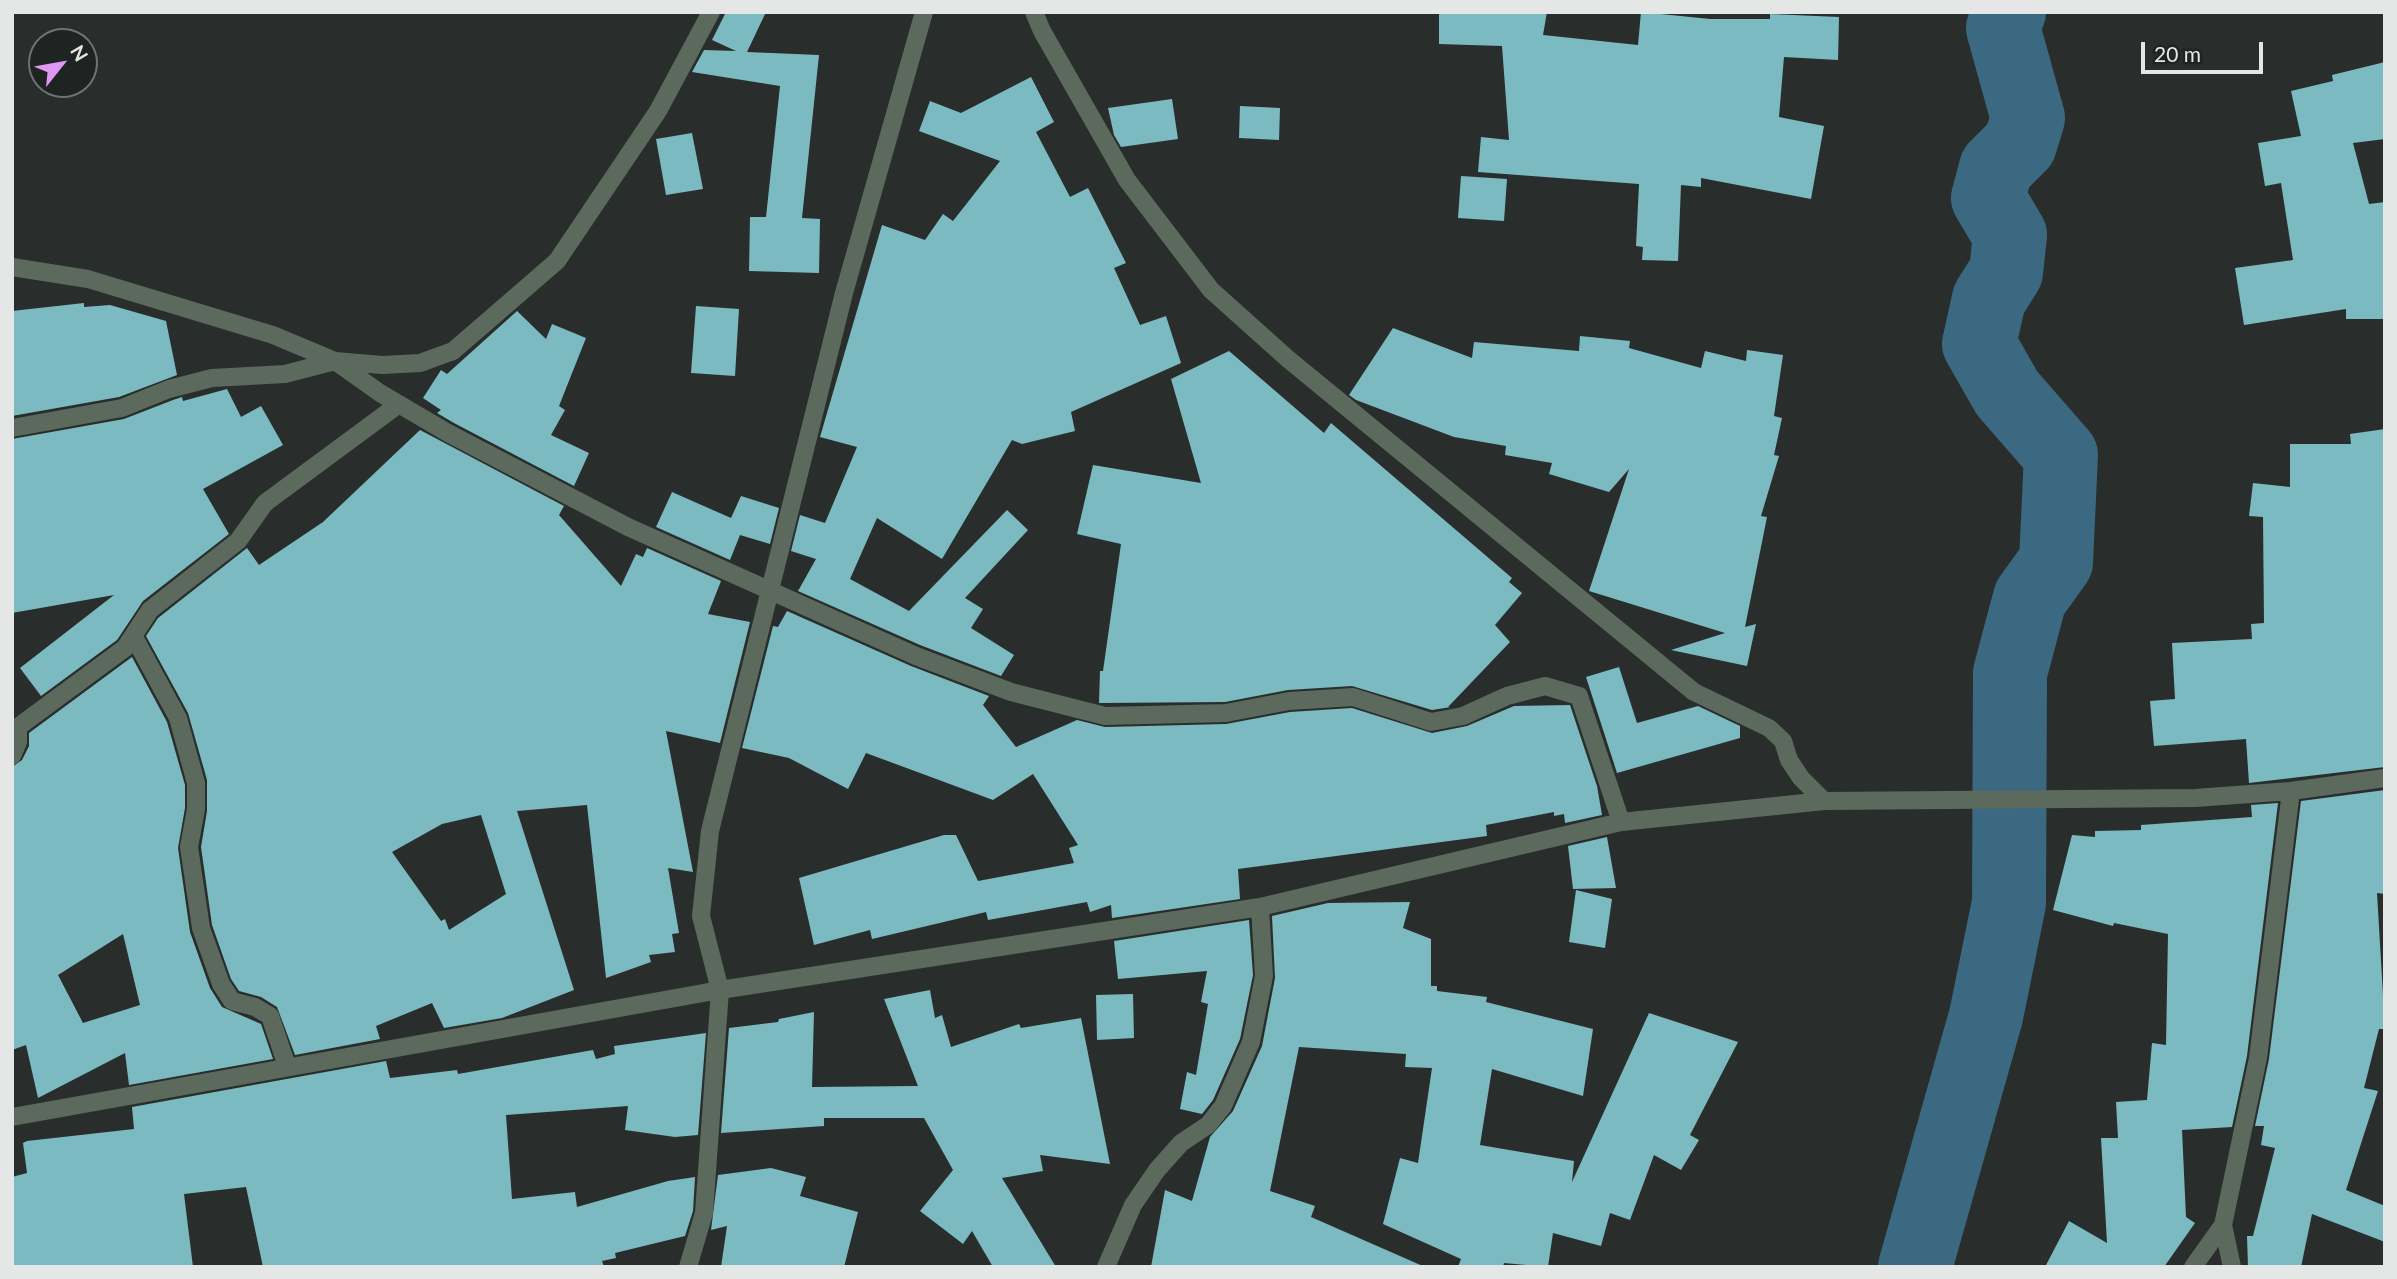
<!DOCTYPE html>
<style>
body{margin:0}
#map{position:relative;width:2397px;height:1279px;overflow:hidden;background:#292e2c;font-family:Lato,sans-serif}
canvas{display:block}
.frame{position:absolute;inset:0;border:14px solid #e4e7e6;pointer-events:none}
.north{position:absolute;left:28px;top:28px;width:70px;height:70px;box-sizing:border-box;background:#1f2423;border:2px solid #6e7271;border-radius:50%;rotate:59deg;font-size:19px;font-weight:700;line-height:28px;text-align:center;color:#e4e7e6}
.north::after{content:'';display:block;margin:auto;width:24px;height:32px;background:#de98f2;clip-path:polygon(50% 0,100% 100%,50% 72%,0 100%)}
.scale{position:absolute;left:2141px;top:42px;width:122px;height:32px;box-sizing:border-box;border:4px solid #e4e7e6;border-top:0;padding-left:9px;font-size:21px;line-height:24px;white-space:nowrap;color:#e4e7e6;-webkit-text-stroke:5px #1f2423;paint-order:stroke}
</style>
<div id="map">
<canvas width="2397" height="1279"></canvas>
<div class="frame"></div>
<div class="north">N</div>
<div class="scale">20 m</div>
</div>
<script>
const context = document.querySelector('canvas').getContext('2d');
context.lineJoin = 'round';
function toPath(rows) {
  const path = new Path2D();
  for (const r of rows) {
    path.moveTo(r[0], r[1]);
    for (let i = 2; i < r.length; i += 2) path.lineTo(r[i], r[i + 1]);
  }
  return path;
}
function stroke(path, color, width, dash) {
  context.strokeStyle = color;
  context.lineWidth = width;
  context.lineCap = dash ? 'butt' : 'round';
  context.setLineDash(dash || []);
  context.stroke(path);
}
function fillPath(path, color) {
  context.fillStyle = color;
  context.fill(path, 'evenodd');
}
stroke(toPath([
 [1915,1267,1986,1016,2009,903,2010,673,2030,598,2056,562,2061,455,2007,393,1979,344,1989,299,2006,272,2010,235,1988,198,1996,168,2020,144,2028,118,2003,28,2009,12]
]), '#3b6981', 74);
fillPath(toPath([
 [726,12,766,12,747,52,819,55,802,218,820,219,819,273,749,271,750,217,766,217,780,86,692,72,704,50,736,51,712,40],
 [1439,12,1547,12,1543,35,1638,45,1641,12,1710,19,1770,19,1770,14,1839,17,1838,60,1784,57,1779,117,1824,126,1811,199,1701,178,1701,187,1681,185,1678,261,1642,260,1643,247,1636,246,1639,184,1478,172,1481,137,1509,140,1502,46,1439,44],
 [2385,62,2385,139,2353,143,2369,204,2385,202,2385,319,2346,319,2346,309,2244,325,2235,268,2293,260,2281,183,2265,186,2258,143,2301,136,2291,91,2333,81,2332,75],
 [1031,77,1054,122,1036,132,1070,197,1088,188,1126,263,1114,268,1140,325,1166,316,1181,363,1071,412,1075,431,1022,444,1012,440,942,559,877,518,850,579,909,611,1007,510,1028,530,965,598,983,609,971,628,1014,655,1001,676,920,645,798,591,816,559,791,551,800,515,825,523,857,447,820,437,882,225,925,240,943,214,953,221,1000,161,919,131,930,101,961,113],
 [1172,99,1178,139,1121,147,1114,135,1108,108],
 [1240,106,1280,108,1279,140,1239,138],
 [692,133,703,189,666,195,656,139],
 [1461,176,1507,179,1504,221,1458,218],
 [84,303,84,307,110,305,166,321,177,375,119,397,12,416,12,311],
 [696,306,739,309,735,376,691,373],
 [517,311,546,339,552,324,586,338,559,406,565,410,551,435,589,453,574,486,454,423,437,413,441,410,423,398,441,370,447,374],
 [1393,328,1472,358,1474,342,1579,351,1580,336,1630,341,1629,348,1701,368,1705,351,1746,361,1747,350,1783,355,1774,416,1782,418,1774,455,1779,456,1761,516,1767,517,1745,627,1756,624,1747,666,1671,650,1725,633,1589,591,1629,469,1609,492,1549,474,1552,463,1505,455,1506,446,1454,437,1356,400,1349,395],
 [1229,351,1324,433,1331,423,1512,578,1509,582,1522,593,1495,625,1510,642,1448,707,1451,707,1432,710,1352,686,1288,690,1225,702,1099,703,1100,671,1103,671,1121,544,1077,534,1093,465,1201,483,1171,379],
 [227,389,241,417,261,406,283,445,203,489,229,534,143,601,117,640,41,696,20,668,114,595,12,613,12,439,124,419,173,400,182,397,183,401],
 [2385,429,2385,767,2249,783,2246,739,2154,746,2150,701,2175,699,2172,643,2252,639,2251,624,2264,623,2263,517,2249,516,2253,483,2290,487,2290,444,2351,444,2350,434],
 [420,430,564,506,559,515,621,586,636,554,643,557,647,548,721,581,708,614,750,622,720,743,666,731,693,872,668,868,679,933,672,934,675,952,649,955,651,962,606,978,587,805,517,811,574,990,502,1018,444,1028,432,1003,376,1026,380,1039,295,1055,277,1007,261,997,239,991,231,979,212,925,201,847,207,811,207,780,188,713,146,636,158,618,247,548,259,565,323,522],
 [481,815,506,894,449,930,445,919,441,921,392,852,442,824],
 [672,492,731,518,741,496,779,508,770,544,740,535,730,560,656,527],
 [787,611,911,666,989,696,983,705,1016,747,1077,720,1105,727,1226,724,1290,712,1352,708,1432,733,1467,726,1514,706,1570,705,1597,786,1602,815,1565,823,1564,814,1554,816,1554,812,1486,825,1487,836,1238,869,1240,899,1112,918,1111,905,1090,912,1087,902,988,920,986,912,872,939,870,930,814,945,799,878,944,835,956,835,978,881,1074,863,1069,848,1078,845,1033,774,993,800,866,753,848,789,789,758,742,748,773,626,778,627],
 [132,657,167,722,185,785,185,808,178,848,190,932,210,988,222,1007,261,1024,273,1059,129,1085,125,1053,38,1098,26,1045,12,1050,12,767,22,760,29,746,29,733],
 [123,934,140,1005,83,1023,58,975],
 [1619,667,1637,723,1698,706,1740,726,1740,738,1617,773,1586,677],
 [2385,790,2385,894,2377,893,2385,1029,2379,1029,2364,1088,2378,1091,2346,1190,2385,1206,2385,1242,2312,1214,2301,1267,2248,1267,2247,1236,2253,1236,2275,1148,2261,1145,2264,1126,2255,1126,2269,1059,2301,801],
 [2278,803,2247,1056,2232,1127,2182,1130,2186,1217,2195,1223,2164,1267,2045,1267,2069,1221,2107,1243,2101,1138,2118,1138,2116,1102,2147,1100,2152,1043,2166,1045,2168,934,2114,923,2113,926,2053,910,2072,835,2095,837,2095,831,2141,830,2141,825,2252,817,2251,805],
 [1607,837,1616,888,1573,889,1568,846],
 [1576,890,1612,899,1605,948,1569,942],
 [1410,902,1403,928,1431,939,1431,986,1437,986,1437,991,1487,997,1486,1002,1593,1029,1583,1096,1492,1069,1480,1145,1574,1161,1572,1182,1649,1013,1738,1042,1690,1135,1699,1140,1681,1170,1654,1155,1630,1220,1610,1213,1601,1246,1553,1233,1548,1267,1504,1263,1503,1267,1458,1267,1461,1259,1383,1224,1400,1158,1418,1163,1432,1068,1405,1067,1406,1054,1299,1047,1270,1191,1315,1206,1311,1217,1425,1267,1151,1267,1165,1190,1192,1201,1210,1137,1233,1111,1262,1046,1275,978,1272,916,1328,903],
 [1249,920,1253,975,1240,1039,1213,1100,1202,1114,1180,1109,1187,1072,1196,1075,1208,1004,1201,1002,1207,971,1118,979,1114,941],
 [930,990,935,1018,942,1015,951,1047,1019,1024,1021,1028,1081,1018,1110,1164,1040,1155,1043,1171,1002,1178,1056,1267,993,1267,972,1231,963,1244,920,1211,953,1170,924,1118,824,1118,824,1126,721,1133,729,1028,778,1022,779,1019,814,1012,812,1087,918,1086,884,999],
 [1133,994,1134,1038,1097,1040,1096,995],
 [706,1033,698,1135,675,1137,625,1130,628,1106,506,1115,512,1199,575,1192,577,1207,668,1181,695,1177,693,1211,685,1236,615,1253,616,1258,602,1261,604,1267,263,1267,246,1187,184,1194,193,1267,12,1267,12,1177,27,1173,23,1143,27,1141,134,1129,132,1107,386,1061,390,1078,457,1070,458,1074,593,1050,596,1059,615,1054,614,1046],
 [771,1168,806,1177,800,1196,858,1212,844,1267,721,1267,727,1226,711,1230,718,1175]
]), '#7cbac1');
stroke(toPath([
 [1034,12,1042,31,1127,180,1211,290,1288,359,1694,692,1769,728,1783,741,1789,760,1801,778,1824,801],
 [12,267,88,279,273,335,335,361,380,393,448,433,628,527,916,656,1011,692,1105,716,1226,713,1289,701,1353,697,1431,722,1463,716,1507,696,1545,686,1579,696,1621,822],
 [12,428,122,408,169,389,212,378,285,374,335,361,382,365,420,363,453,351,557,261,658,111,711,12],
 [134,637,178,718,196,783,196,809,189,847,201,928,221,984,232,1001,255,1007,270,1016,287,1066],
 [12,756,18,742,18,727,125,648,150,610,238,541,265,503,399,404],
 [12,1117,720,990,1260,907,1621,822,1824,801,2195,798,2291,791,2385,778],
 [2223,1225,2232,1267],
 [688,1267,704,1213,720,990,701,916,710,831,844,293,924,12],
 [1106,1267,1133,1205,1157,1170,1181,1143,1208,1125,1223,1106,1251,1042,1264,976,1260,907],
 [2193,1267,2223,1225,2258,1058,2291,791]
]), '#5b6a5c', 18);
</script>
